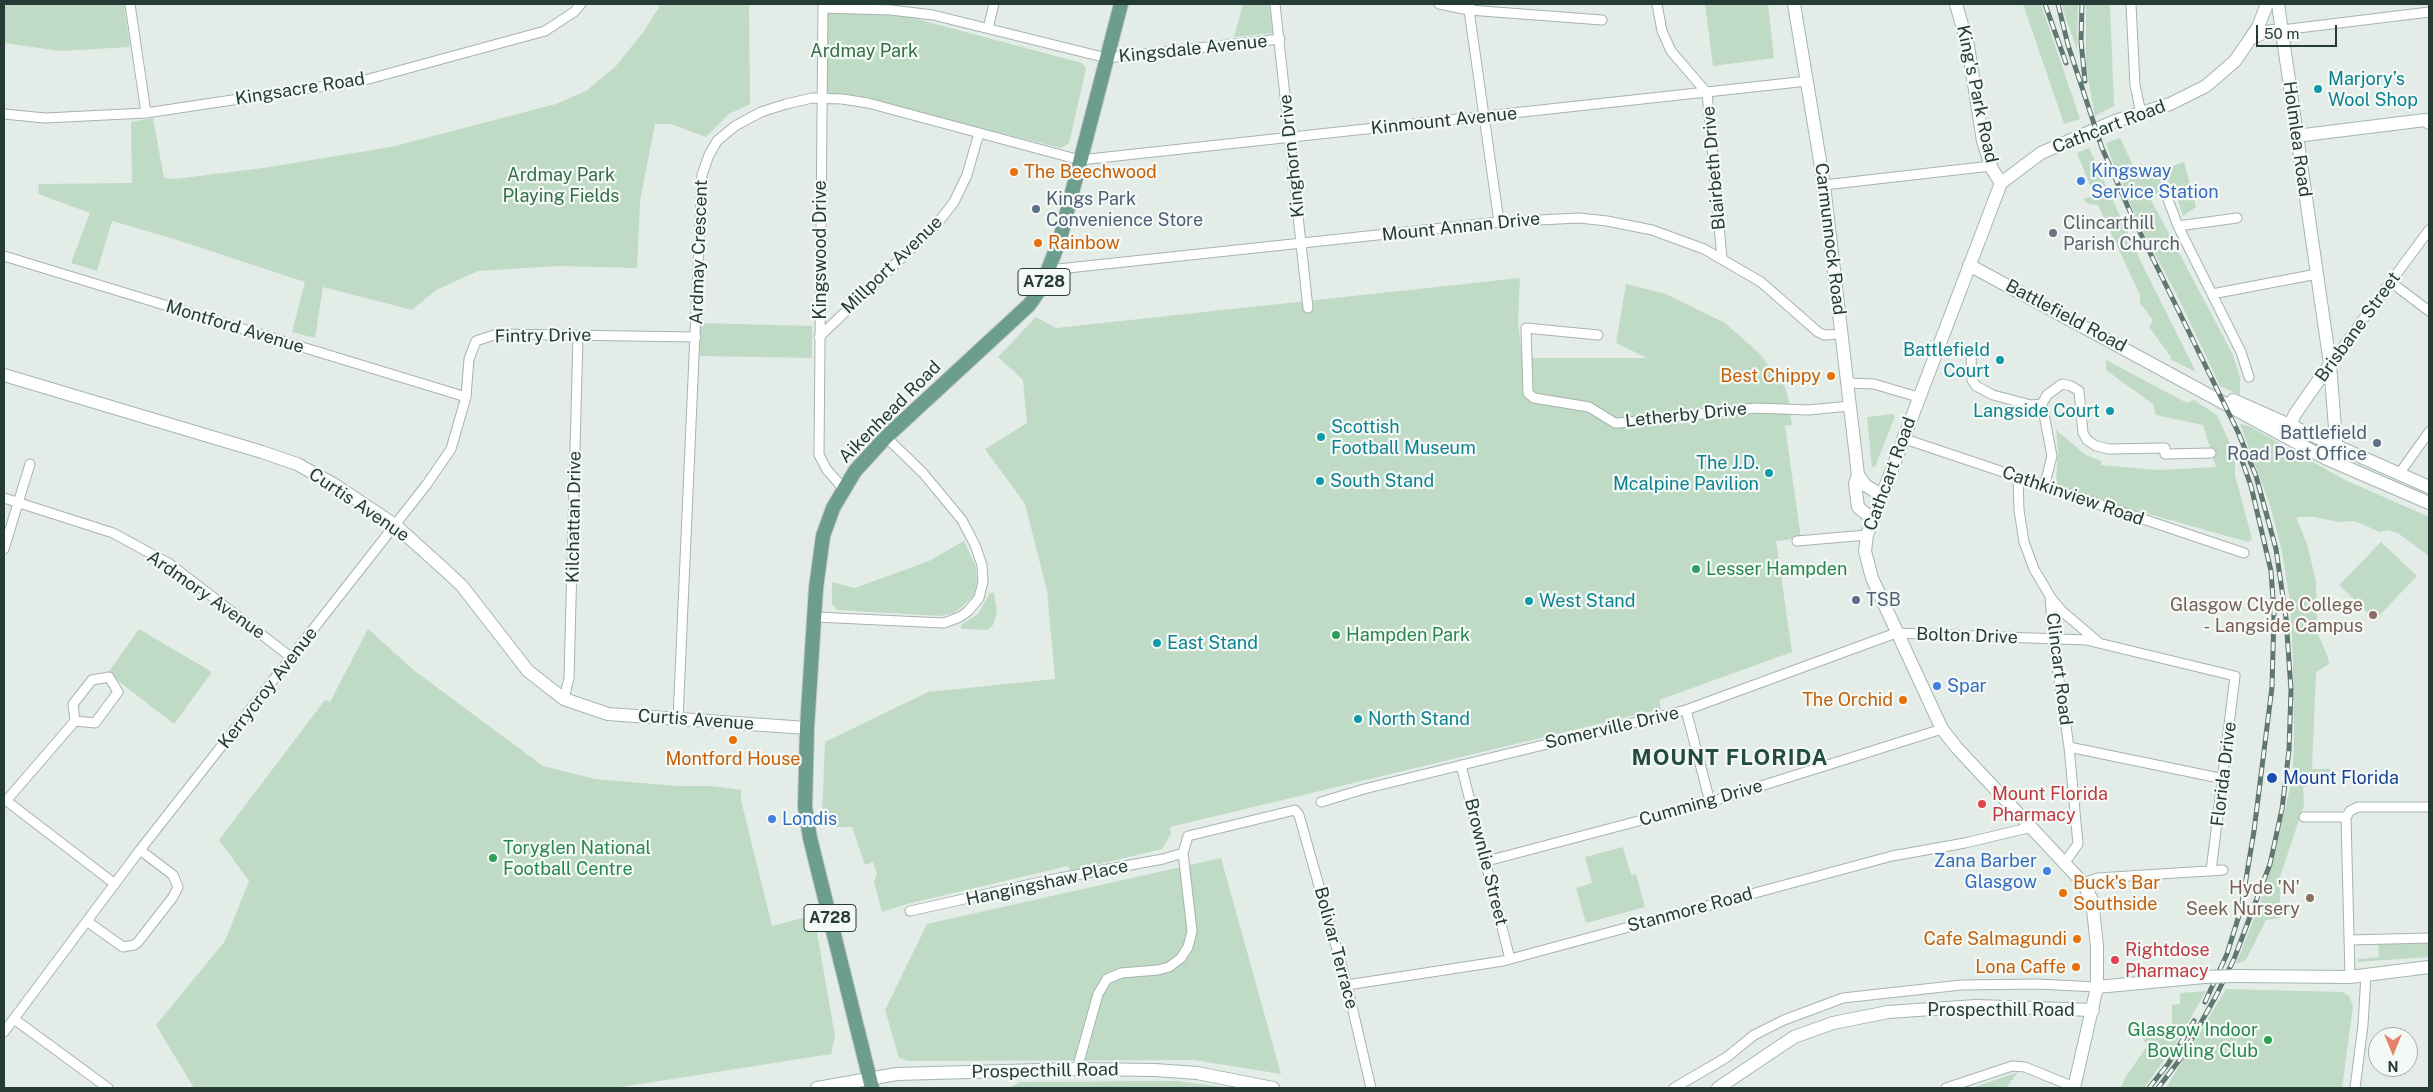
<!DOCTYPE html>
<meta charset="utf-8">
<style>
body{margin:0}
#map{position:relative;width:2433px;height:1092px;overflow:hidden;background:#e4ece8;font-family:"Public Sans",sans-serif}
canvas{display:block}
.frame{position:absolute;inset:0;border:5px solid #253b35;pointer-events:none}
.north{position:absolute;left:2368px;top:1027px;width:50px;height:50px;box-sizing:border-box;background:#f4f9f6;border:1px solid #a1ada9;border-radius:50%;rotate:180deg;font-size:14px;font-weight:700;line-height:20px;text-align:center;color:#253b35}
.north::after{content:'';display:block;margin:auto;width:18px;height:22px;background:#e4836a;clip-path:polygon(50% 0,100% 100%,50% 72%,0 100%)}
.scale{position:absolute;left:2256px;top:25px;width:81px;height:22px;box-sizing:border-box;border:2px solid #253b35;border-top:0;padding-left:6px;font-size:15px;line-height:18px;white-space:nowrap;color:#253b35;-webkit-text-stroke:4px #f4f9f6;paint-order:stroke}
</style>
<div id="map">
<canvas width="2433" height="1092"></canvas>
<div class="frame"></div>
<div class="north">N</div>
<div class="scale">50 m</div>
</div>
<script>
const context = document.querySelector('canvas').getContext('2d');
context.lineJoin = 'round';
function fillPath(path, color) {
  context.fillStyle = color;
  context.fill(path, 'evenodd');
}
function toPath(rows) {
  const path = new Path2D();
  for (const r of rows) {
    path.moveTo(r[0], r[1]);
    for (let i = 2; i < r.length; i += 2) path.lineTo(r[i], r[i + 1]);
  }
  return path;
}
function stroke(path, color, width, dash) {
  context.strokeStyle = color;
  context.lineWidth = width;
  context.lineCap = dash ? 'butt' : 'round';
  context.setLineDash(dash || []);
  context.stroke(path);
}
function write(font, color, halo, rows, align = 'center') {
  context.font = font + ' "Public Sans",sans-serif';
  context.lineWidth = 4.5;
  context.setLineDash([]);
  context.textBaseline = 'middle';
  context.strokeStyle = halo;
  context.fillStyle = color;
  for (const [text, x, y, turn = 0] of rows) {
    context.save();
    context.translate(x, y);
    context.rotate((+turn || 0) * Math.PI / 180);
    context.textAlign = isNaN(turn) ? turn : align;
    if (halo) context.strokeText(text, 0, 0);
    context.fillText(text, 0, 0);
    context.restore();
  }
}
fillPath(toPath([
 [4,4,124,4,130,47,60,51,4,43],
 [661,4,749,4,750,104,729,114,706,137,671,124,655,124,640,201,637,268,559,266,478,271,436,290,412,310,323,287,315,338,292,332,305,282,171,238,112,221,97,271,71,263,90,213,38,194,39,184,132,183,131,122,153,118,164,178,175,179,263,168,391,147,556,104,586,91,616,66,644,31],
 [1243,4,1269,4,1273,33,1234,37],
 [1705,4,1768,4,1774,58,1713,66],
 [2023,4,2041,4,2080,119,2064,124],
 [2062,4,2078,4,2077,50,2064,13],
 [2086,4,2110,4,2114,106,2095,116,2086,67],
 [825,10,913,14,913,18,1082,63,1086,69,1069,143,1061,148,892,106,822,96],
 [2120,138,2139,178,2184,162,2196,207,2183,216,2174,188,2149,196,2233,355,2240,378,2240,395,2220,386,2179,299,2141,228,2118,176,2106,143],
 [2089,148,2141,262,2196,372,2170,359,2171,357,2149,327,2153,320,2140,303,2140,295,2098,205,2088,204,2083,199,2094,195,2077,153],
 [1520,278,1518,322,1522,358,1647,358,1616,343,1626,284,1666,294,1725,323,1759,353,1784,385,1788,397,1792,425,1785,426,1801,538,1776,541,1792,652,1659,700,1661,709,1170,827,1171,834,1162,849,1070,871,1068,866,907,904,882,912,874,882,877,873,873,862,865,865,852,827,835,827,822,816,825,742,928,692,1055,679,1047,591,1025,504,985,449,1027,423,1023,380,998,357,1036,317,1056,328],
 [700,323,812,326,812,358,700,356],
 [2106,360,2187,403,2194,400,2217,415,2235,455,2235,475,2252,539,2248,542,2064,490,2056,483,2058,451,2056,430,2086,455,2101,461,2101,465,2158,470,2216,467,2203,425,2156,415,2153,404,2106,370],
 [1893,414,1895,416,1875,467,1872,467,1867,417],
 [2240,424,2249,426,2345,480,2429,517,2429,556,2398,533,2389,530,2380,532,2355,521,2339,522,2314,517,2296,517,2307,544,2316,581,2317,632,2328,657,2329,664,2316,672,2312,769,2335,769,2333,778,2307,780,2307,787,2303,787,2304,805,2280,877,2280,918,2266,920,2246,960,2236,964,2259,906,2280,832,2292,778,2294,747,2293,659,2290,602,2282,552,2270,505],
 [964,541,976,567,977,583,973,597,954,613,940,616,837,610,832,604,832,582,855,588,929,561],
 [2381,542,2417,576,2375,620,2339,585],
 [990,593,994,593,997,612,993,625,988,630,961,629,961,625,978,614],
 [139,629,212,672,174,724,108,673],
 [368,629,416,672,543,766,595,779,678,786,711,786,741,790,741,800,772,926,814,915,835,1037,831,1054,615,1088,194,1088,156,1025,225,941,249,881,219,840,325,700,330,702],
 [1623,847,1631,875,1636,874,1645,907,1586,923,1576,888,1592,883,1585,857],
 [1221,858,1281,1074,1194,1060,909,1061,899,1058,885,1010,927,924],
 [2429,942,2429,957,2358,962,2358,959,2379,957,2378,943],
 [2226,989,2342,992,2349,996,2353,1006,2342,1088,2166,1088],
 [2206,991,2177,1042,2144,1088,2121,1088,2125,1078,2147,1046,2141,1035,2169,1029,2172,1023,2172,1005,2180,1004,2180,993],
 [2018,1072,2006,1088,1972,1088],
 [1177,1081,1231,1088,1009,1088,1020,1082]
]), '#bfdbc5');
const street = toPath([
 [130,4,146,113],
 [823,4,819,455,827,470,843,488],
 [1275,4,1308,308],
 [1439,4,1469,10,1602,20],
 [1470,4,1469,10,1499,222],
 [1657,4,1662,31,1671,51,1707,93,1722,258],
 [2131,4,2135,85,2141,113],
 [823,8,891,10,933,15,1107,58,1280,39],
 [988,28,994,4],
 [2282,30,2429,12],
 [4,114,45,118,146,113,365,80,545,31,574,12,581,4],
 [1824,185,1991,166],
 [2167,197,2178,226,2241,352,2249,377],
 [2178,226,2237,218],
 [4,256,466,397],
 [1049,270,1499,222,1579,218,1607,221,1652,230,1704,249,1761,282,1818,332,1824,335,1842,334],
 [2392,283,2429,311],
 [2212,294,2317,274],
 [1598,335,1526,328,1528,393,1534,398,1589,407,1615,423,1619,423,1756,408,1808,410,1850,406],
 [819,337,937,224,954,202,967,175,979,133],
 [1971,355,1972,380,1976,386,1993,395,2031,405,2042,404,2047,395,2062,384,2071,386,2079,391,2083,433,2087,440,2096,446,2109,449,2165,448,2165,454,2211,453],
 [2330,364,2429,230],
 [1848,383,1874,384,1918,397],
 [2042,404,2052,456,2044,487],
 [1902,438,2244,553],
 [2399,474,2429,432],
 [2018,478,2019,510,2024,542,2034,569,2050,596,2053,639,2069,747,2078,844,2065,862],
 [4,498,113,533,170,564,292,658],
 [1797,541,1867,535],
 [4,549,30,464],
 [2050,597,2063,612,2097,641],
 [815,617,944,623,960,617,968,611,979,598,983,582,982,565,975,545,962,520,923,473,886,437],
 [564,699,569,678,578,335],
 [1686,710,1710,802],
 [678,719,702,175,709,155,717,141,735,126,761,112,786,104,812,98,842,99,868,103,1080,160,1808,81],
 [2069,747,2224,779],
 [1461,765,1510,959],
 [4,799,115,884],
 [6,801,75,721,73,704,92,680,109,677,118,692,95,723,75,721],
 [1321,802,1364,789,1686,710,1896,633,2086,640,2235,676,2211,871],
 [2304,817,2346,817],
 [1487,861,1710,802,1942,729],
 [2083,883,2098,878,2223,870],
 [910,911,1049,880,1163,859,1183,853],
 [88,922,123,947,134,945,138,942,173,897,178,887,173,875,140,850],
 [2350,940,2429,938],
 [2350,977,2346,817,2350,811,2358,807,2429,807],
 [1347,985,1503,961,1892,856,1965,843,2032,827],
 [14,1019,108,1088],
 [4,1032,140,850,427,484,451,449,466,397,469,359,476,341,497,334,696,337],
 [1077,1069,1098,994,1107,979,1121,973,1158,970,1169,967,1181,958,1188,947,1192,931,1183,853,1188,836,1295,810,1299,815,1347,985,1371,1088],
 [1674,1088,1727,1057,1754,1035,1784,1020,1843,998,1961,985,2037,984,2097,987],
 [1946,1088,2012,1066,2025,1067,2074,1087],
 [2355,1088,2363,1025,2366,975]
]);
const secondary = toPath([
 [1794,4,1824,185,1858,475,1865,485,1881,495],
 [1956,4,1968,46,1983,141,1992,169,2001,183],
 [2278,4,2330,364,2336,441,2335,445,2320,455],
 [2250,39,2258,27,2267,4],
 [2296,136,2425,120,2429,123],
 [1969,265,2327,459,2429,503],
 [4,375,262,452,297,464,335,485,395,525,445,570,462,586,528,671,564,699,608,714,807,728],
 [2233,400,2429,487],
 [2287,432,2295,414,2330,364],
 [1858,475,1855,484,1858,507,1872,519],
 [2236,976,2350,977,2429,967],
 [2097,987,2204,977],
 [817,1088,897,1074,1077,1069,1155,1070,1197,1073,1273,1088],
 [1718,1088,1794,1037,1833,1023,1888,1012,1976,1006,2093,1010],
 [2074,1088,2097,987,2097,946,2092,900,2083,883,1957,748,1942,729,1872,578,1865,551,1867,535,2001,183,2041,153,2115,121,2170,104,2206,86,2235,61,2250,39,2265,32,2282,30]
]);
const primary = toPath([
 [872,1088,810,838,805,807,807,728,816,588,823,536,833,508,855,471,886,437,1029,305,1041,288,1060,239,1121,4]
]);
stroke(street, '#a7b3af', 11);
stroke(secondary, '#a3b6af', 14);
stroke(primary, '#c2c8c6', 16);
stroke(street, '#fff', 9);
stroke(secondary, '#fff', 12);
stroke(primary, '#6d9d8f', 14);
const rail = toPath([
 [2045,4,2066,63],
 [2058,4,2068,45,2102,148,2132,216,2238,432,2256,476,2276,549,2286,618,2291,690,2289,750,2282,809,2270,864,2234,959,2216,996,2181,1058,2158,1088],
 [2082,4,2081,41,2085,81],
 [2205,1002,2227,954,2241,909,2254,831,2272,687,2274,613,2271,571,2251,486,2240,455],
 [2149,1088,2168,1064,2194,1021]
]);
stroke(rail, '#607770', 5);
stroke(rail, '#f4f9f6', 3, [9]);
const secondaryBridge = toPath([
 [2204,977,2236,976]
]);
stroke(secondaryBridge, '#a3b6af', 14, []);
stroke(secondaryBridge, '#fff', 12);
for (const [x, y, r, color] of [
 [2318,89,5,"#0f9aa8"],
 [1014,172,5,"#e8710a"],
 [2081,181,5,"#3f7fe0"],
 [1036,209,5,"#5c6f8a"],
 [2053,233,5,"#6b7280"],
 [1038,243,5,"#e8710a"],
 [2000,360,5,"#0f9aa8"],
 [1831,376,5,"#e8710a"],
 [2110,411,5,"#0f9aa8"],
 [1321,437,5,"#0f9aa8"],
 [2377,443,5,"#5c6f8a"],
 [1769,473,5,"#0f9aa8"],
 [1320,481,5,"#0f9aa8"],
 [1696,569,5,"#2e9e5b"],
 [1856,600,5,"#5c6f8a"],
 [1529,601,5,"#0f9aa8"],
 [2373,615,5,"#8d6e63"],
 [1336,635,5,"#2e9e5b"],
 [1157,643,5,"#0f9aa8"],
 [1937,686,5,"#3f7fe0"],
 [1903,700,5,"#e8710a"],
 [1358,719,5,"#0f9aa8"],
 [733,740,5,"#e8710a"],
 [2272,778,6,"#1a4fb4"],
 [1982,804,5,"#e0444e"],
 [772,819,5,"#3f7fe0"],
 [493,858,5,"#2e9e5b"],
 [2047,871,5,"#3f7fe0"],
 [2063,893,5,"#e8710a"],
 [2310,898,5,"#8d6e63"],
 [2077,939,5,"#e8710a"],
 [2115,960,5,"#e0444e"],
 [2076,967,5,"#e8710a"],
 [2268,1040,5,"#2e9e5b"]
]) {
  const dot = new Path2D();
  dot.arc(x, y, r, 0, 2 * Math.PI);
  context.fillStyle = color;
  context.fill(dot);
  stroke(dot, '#f4f9f6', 2);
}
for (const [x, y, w] of [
 [1044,282,52],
 [830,918,52]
]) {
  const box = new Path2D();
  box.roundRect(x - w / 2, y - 13.5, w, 27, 4);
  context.fillStyle = '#f4f9f6';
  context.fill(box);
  stroke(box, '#253b35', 1);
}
write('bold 16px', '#253b35', null, [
 ["A728",1044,282],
 ["A728",830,918]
]);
write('18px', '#253b35', '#f4f9f6', [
 ["Kingsdale Avenue",1193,49,-6],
 ["Kingsacre Road",300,89,-9],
 ["King's Park Road",1977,94,78],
 ["Kinmount Avenue",1444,121,-6],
 ["Cathcart Road",2109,127,-21],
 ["Holmlea Road",2297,139,82],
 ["Kinghorn Drive",1292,156,-96],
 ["Blairbeth Drive",1714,168,-95],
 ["Mount Annan Drive",1461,227,-6],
 ["Carmunnock Road",1830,239,83],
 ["Kingswood Drive",820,250,-90],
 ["Ardmay Crescent",699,252,-88],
 ["Millport Avenue",892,265,-44],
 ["Battlefield Road",2066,316,28],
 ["Montford Avenue",235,327,17],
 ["Brisbane Street",2358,327,-54],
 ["Fintry Drive",543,336,-1],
 ["Aikenhead Road",890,412,-45],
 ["Letherby Drive",1686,415,-6],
 ["Cathcart Road",1890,474,-70],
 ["Cathkinview Road",2073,496,19],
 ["Curtis Avenue",359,505,34],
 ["Kilchattan Drive",574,517,-89],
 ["Ardmory Avenue",206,595,35],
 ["Bolton Drive",1967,636,2],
 ["Clincart Road",2059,669,83],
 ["Kerrycroy Avenue",268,688,-52],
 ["Curtis Avenue",696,720,4],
 ["Somerville Drive",1612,728,-13],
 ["Florida Drive",2224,774,-83],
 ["Cumming Drive",1701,803,-16],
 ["Brownlie Street",1486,862,76],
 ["Hangingshaw Place",1047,883,-12],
 ["Stanmore Road",1690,910,-15],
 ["Bolivar Terrace",1336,948,75],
 ["Prospecthill Road",2001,1010],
 ["Prospecthill Road",1045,1071,-1]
]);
write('18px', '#336e48', '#f4f9f6', [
 ["Ardmay Park",864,51],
 ["Ardmay Park",561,175],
 ["Playing Fields",561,196]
]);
write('18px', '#0d838f', '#f4f9f6', [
 ["Marjory’s",2328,79],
 ["Wool Shop",2328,100],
 ["Battlefield",1990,350,"right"],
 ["Court",1990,371,"right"],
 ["Langside Court",2100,411,"right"],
 ["Scottish",1331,427],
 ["Football Museum",1331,448],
 ["The J.D.",1759,463,"right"],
 ["Mcalpine Pavilion",1759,484,"right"],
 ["South Stand",1330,481],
 ["West Stand",1539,601],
 ["East Stand",1167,643],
 ["North Stand",1368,719]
], 'left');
write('18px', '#366cbe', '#f4f9f6', [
 ["Kingsway",2091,171],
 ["Service Station",2091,192],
 ["Spar",1947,686],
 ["Londis",782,819],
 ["Zana Barber",2037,861,"right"],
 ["Glasgow",2037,882,"right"]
], 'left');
write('18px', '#c56008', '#f4f9f6', [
 ["The Beechwood",1024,172,"left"],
 ["Rainbow",1048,243,"left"],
 ["Best Chippy",1821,376],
 ["The Orchid",1893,700],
 ["Montford House",733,759,"center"],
 ["Buck's Bar",2073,883,"left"],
 ["Southside",2073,904,"left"],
 ["Cafe Salmagundi",2067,939],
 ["Lona Caffe",2066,967]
], 'right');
write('18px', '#4e5e75', '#f4f9f6', [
 ["Kings Park",1046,199],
 ["Convenience Store",1046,220],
 ["Battlefield",2367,433,"right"],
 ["Road Post Office",2367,454,"right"],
 ["TSB",1866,600]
], 'left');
write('18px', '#5b616d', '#f4f9f6', [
 ["Clincarthill",2063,223],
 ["Parish Church",2063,244]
], 'left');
write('18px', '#27864d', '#f4f9f6', [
 ["Lesser Hampden",1706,569],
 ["Hampden Park",1346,635],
 ["Toryglen National",503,848],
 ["Football Centre",503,869],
 ["Glasgow Indoor",2258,1030,"right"],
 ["Bowling Club",2258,1051,"right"]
], 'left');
write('18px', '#785e54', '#f4f9f6', [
 ["Glasgow Clyde College",2363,605],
 ["- Langside Campus",2363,626],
 ["Hyde 'N'",2300,888],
 ["Seek Nursery",2300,909]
], 'right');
write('18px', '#164399', '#f4f9f6', [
 ["Mount Florida",2283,778]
], 'left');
write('18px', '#be3a42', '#f4f9f6', [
 ["Mount Florida",1992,794],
 ["Pharmacy",1992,815],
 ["Rightdose",2125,950],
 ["Pharmacy",2125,971]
], 'left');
context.letterSpacing = '1px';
write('bold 22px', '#234c40', '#f4f9f6', [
 ["MOUNT FLORIDA",1730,758]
]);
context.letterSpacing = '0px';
</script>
